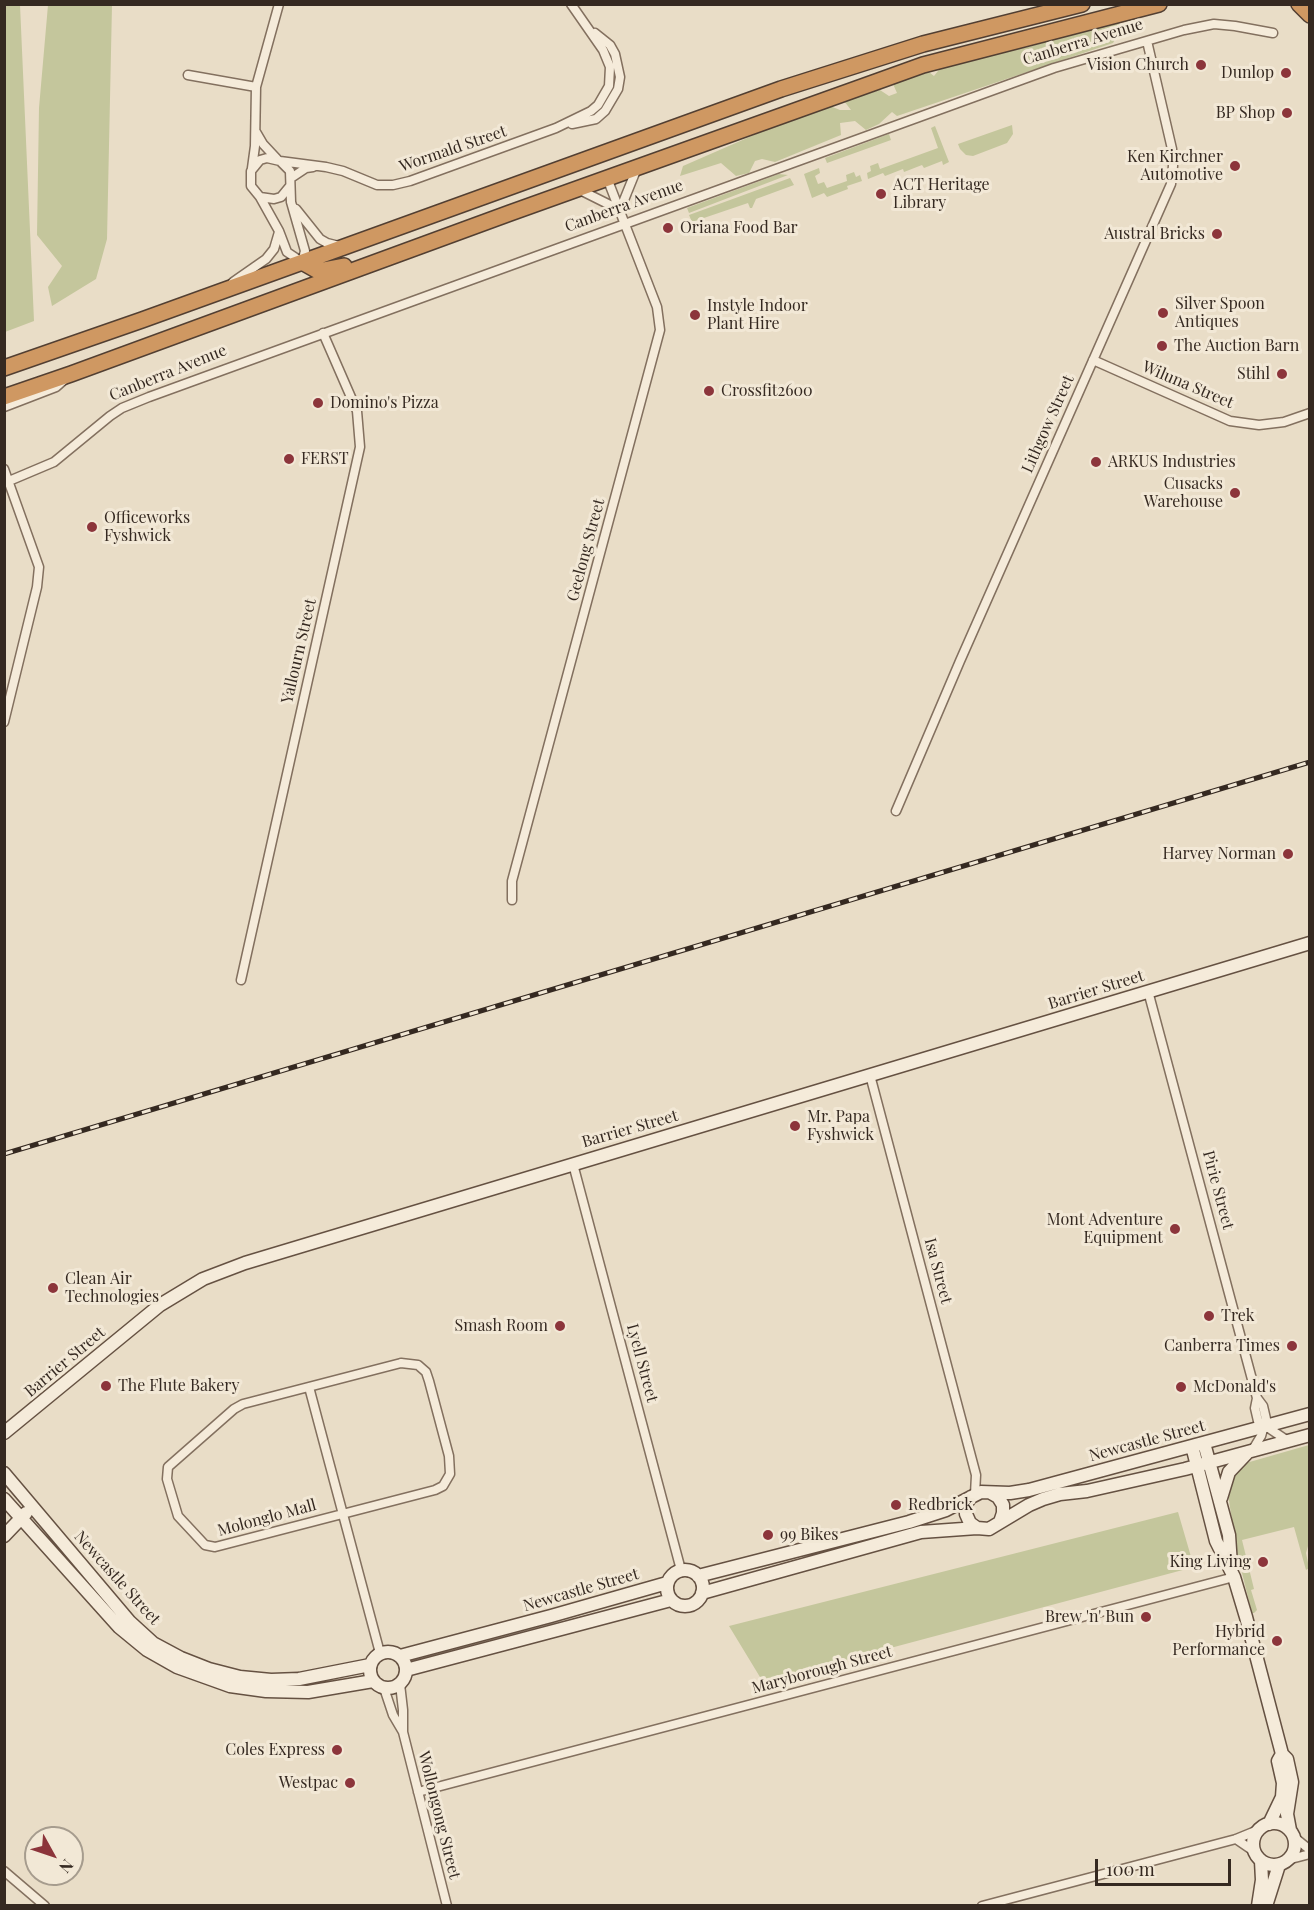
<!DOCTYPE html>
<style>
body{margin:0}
#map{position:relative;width:1314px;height:1910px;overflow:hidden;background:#e9ddc7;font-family:"Playfair Display",serif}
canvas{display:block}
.frame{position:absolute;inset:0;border:6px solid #352921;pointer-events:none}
.north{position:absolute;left:24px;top:1826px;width:60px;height:60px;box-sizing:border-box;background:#f2e8d6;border:2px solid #a69c8e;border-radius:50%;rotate:130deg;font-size:16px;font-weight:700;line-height:24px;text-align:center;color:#352921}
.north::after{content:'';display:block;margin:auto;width:21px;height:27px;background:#8c353b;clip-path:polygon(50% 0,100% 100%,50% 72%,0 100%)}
.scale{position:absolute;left:1095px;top:1859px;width:136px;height:27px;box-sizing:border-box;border:3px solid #352921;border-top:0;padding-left:8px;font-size:18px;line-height:21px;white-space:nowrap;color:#352921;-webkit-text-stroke:4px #f2e8d6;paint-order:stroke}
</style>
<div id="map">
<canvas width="1314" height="1910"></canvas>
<div class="frame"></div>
<div class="north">N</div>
<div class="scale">100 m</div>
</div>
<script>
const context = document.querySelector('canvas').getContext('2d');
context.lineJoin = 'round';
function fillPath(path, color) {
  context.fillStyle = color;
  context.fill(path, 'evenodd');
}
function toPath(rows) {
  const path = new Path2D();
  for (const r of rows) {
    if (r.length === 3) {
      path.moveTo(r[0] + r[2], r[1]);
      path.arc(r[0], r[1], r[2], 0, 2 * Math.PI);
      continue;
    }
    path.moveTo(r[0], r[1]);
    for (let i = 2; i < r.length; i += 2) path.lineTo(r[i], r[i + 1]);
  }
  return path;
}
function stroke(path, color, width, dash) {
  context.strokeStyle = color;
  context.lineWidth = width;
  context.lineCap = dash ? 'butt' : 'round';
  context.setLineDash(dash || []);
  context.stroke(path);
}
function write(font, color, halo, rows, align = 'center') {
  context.font = font + ' "Playfair Display",serif';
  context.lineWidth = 6;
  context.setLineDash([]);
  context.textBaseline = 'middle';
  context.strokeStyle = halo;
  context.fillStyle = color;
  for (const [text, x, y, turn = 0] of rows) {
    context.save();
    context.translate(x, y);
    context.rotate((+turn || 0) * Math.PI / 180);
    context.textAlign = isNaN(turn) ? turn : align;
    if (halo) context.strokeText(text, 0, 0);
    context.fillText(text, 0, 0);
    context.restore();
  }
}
fillPath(toPath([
 [4,5,20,5,34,321,5,332],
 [48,5,112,5,107,239,96,279,52,306,48,287,62,266,37,235,39,108],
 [1118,22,1122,27,1113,43,897,116,892,112,879,124,866,130,855,121,840,123,841,135,775,162,762,159,755,161,749,173,736,176,721,163,680,176,683,166,825,104,840,110,851,110,844,101,880,90,889,96,897,93,893,84,925,69,934,76,942,66,1028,47],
 [1012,125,1013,134,1007,143,973,156,966,155,960,149,958,144],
 [935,126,949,162,943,165,942,161,924,168,922,165,904,172,903,169,885,176,883,173,868,179,867,173,871,171,870,166,878,163,880,169,938,148,931,128],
 [889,134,891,140,827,163,825,158],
 [819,168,820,173,815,176,818,184,824,182,827,188,847,181,846,175,854,172,856,177,860,175,862,181,847,186,848,189,827,197,824,193,812,198,804,174],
 [779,174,788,175,689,213,687,208],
 [790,178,794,185,756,199,752,208,750,208,748,203,692,222,689,215],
 [1309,1445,1310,1539,1306,1553,1309,1568,1306,1570,1294,1527,1242,1540,1254,1589,1251,1590,1257,1610,1254,1613,1252,1613,1237,1553,1228,1494,1229,1480,1246,1463],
 [1178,1512,1194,1567,763,1682,729,1626]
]), '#c4c69c');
const street = toPath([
 [188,75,256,87],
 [572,124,596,119,605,111,618,89,620,77,615,54,610,45,595,33],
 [256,132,263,144,277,159],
 [280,161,326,167,343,171,377,185,393,185,410,181,556,128,591,111,598,105,609,86,610,67,603,50,571,4],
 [252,168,255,146,256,87,279,4],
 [291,178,306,168,313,167],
 [578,189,620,210],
 [260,197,279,231,287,252,302,262,305,251,291,202,290,171,280,161,267,158,260,160,251,171,251,186,260,197,274,199,281,197,290,186],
 [296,209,320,239,327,243,339,246],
 [620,210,637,168],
 [233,282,266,259,274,249,279,232],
 [1093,360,1230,421,1259,425,1284,422,1310,413],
 [4,407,56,387,64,380],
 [4,469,39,567,37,587,4,722],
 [9,481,54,462,110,416,122,408,149,397,1054,68,1184,30,1214,24,1235,26,1273,33],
 [896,811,960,661,1171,184,1173,166,1172,149,1147,41],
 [512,900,512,881,660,330,657,307,607,178],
 [241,980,360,447,357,411,323,333],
 [1148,991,1257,1398,1263,1406,1266,1419,1261,1436,1252,1451],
 [870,1075,976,1475,975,1494],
 [573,1164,681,1570],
 [401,1363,418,1365,426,1372,429,1381,449,1456,450,1474,443,1486,435,1490,215,1547,205,1545,178,1516,167,1479,168,1467,234,1409,243,1404,401,1363],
 [309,1387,380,1653],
 [1257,1398,1255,1408,1258,1421,1288,1441],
 [400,1684,403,1710,403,1732,447,1906],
 [384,1688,393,1715,403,1732],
 [418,1792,1234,1577],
 [1294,1837,1310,1850],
 [1236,1839,1255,1852],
 [1287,1860,1310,1854],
 [4,1871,45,1906],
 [982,1906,1236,1839,1258,1830]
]);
const secondary = toPath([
 [4,1433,160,1305,203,1279,245,1263,1310,943],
 [1204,1443,1229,1535,1231,1565],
 [1192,1446,1216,1541,1234,1577,1246,1617,1282,1754,1287,1759,1292,1782,1287,1814,1290,1830],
 [4,1473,130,1622,153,1643,181,1658,209,1669,240,1677,271,1680,299,1679,370,1665],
 [991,1493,998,1497,1003,1505,1003,1513,1000,1522],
 [971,1497,966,1504,966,1514,970,1523,977,1528],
 [1221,1498,1229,1472,1247,1453],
 [4,1499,119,1627,147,1650,177,1667,230,1686,266,1691,308,1692,373,1681],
 [4,1536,26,1513],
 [685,1588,18],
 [698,1576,909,1522,946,1510,981,1492,1010,1493,1029,1490,1310,1414],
 [702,1593,921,1532,977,1528,989,1529,1029,1505,1043,1499,1060,1494,1087,1491,1185,1469,1310,1435],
 [388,1670,18],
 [400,1656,551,1616,667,1583],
 [406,1670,671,1600],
 [1274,1844,21],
 [1269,1824,1282,1797,1283,1783,1278,1761,1282,1754],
 [1258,1906,1262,1880,1261,1861],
 [1266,1906,1279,1865]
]);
const highway = toPath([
 [1299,4,1310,15],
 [302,262,318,271,344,266],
 [4,368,142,320,781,89,923,44,1082,4],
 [4,397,71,374,510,213,873,83,923,65,1159,4]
]);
stroke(street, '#83705f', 11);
stroke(secondary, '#655142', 15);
stroke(highway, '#523f32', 18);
stroke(street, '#f5ebda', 8);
stroke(secondary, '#f5ebda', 12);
stroke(highway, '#cf9862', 15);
const rail = toPath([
 [4,1154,1310,762]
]);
stroke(rail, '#352921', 5);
stroke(rail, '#f2e8d6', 3, [9]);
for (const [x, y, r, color] of [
 [1201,65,6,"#8c353b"],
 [1286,73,6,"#8c353b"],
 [1287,113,6,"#8c353b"],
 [1235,166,6,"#8c353b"],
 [881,194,6,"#8c353b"],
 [668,228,6,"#8c353b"],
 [1217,234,6,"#8c353b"],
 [1163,313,6,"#8c353b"],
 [695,315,6,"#8c353b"],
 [1162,346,6,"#8c353b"],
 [1282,374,6,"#8c353b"],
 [709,391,6,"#8c353b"],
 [318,403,6,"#8c353b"],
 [289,459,6,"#8c353b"],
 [1096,462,6,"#8c353b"],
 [1235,493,6,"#8c353b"],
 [92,527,6,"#8c353b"],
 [1288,854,6,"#8c353b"],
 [795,1126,6,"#8c353b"],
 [1175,1229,6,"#8c353b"],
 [53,1288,6,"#8c353b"],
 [1209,1316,6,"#8c353b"],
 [560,1326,6,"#8c353b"],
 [1292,1346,6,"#8c353b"],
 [106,1386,6,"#8c353b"],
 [1181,1387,6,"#8c353b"],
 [896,1505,6,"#8c353b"],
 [768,1535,6,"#8c353b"],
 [1263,1562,6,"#8c353b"],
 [1146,1617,6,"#8c353b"],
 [1277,1641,6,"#8c353b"],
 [337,1750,6,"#8c353b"],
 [350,1783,6,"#8c353b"]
]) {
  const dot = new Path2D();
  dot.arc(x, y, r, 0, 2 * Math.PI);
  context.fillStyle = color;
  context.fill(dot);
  stroke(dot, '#f2e8d6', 2);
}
write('16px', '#352921', '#f2e8d6', [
 ["Canberra Avenue",1083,42,-17],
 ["Wormald Street",453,149,-19],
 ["Canberra Avenue",624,206,-20],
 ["Canberra Avenue",168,373,-22],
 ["Wiluna Street",1188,385,23],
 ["Lithgow Street",1048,424,-66],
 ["Geelong Street",586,550,-75],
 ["Yallourn Street",299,651,-77],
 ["Barrier Street",1096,990,-17],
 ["Barrier Street",630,1129,-16],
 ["Pirie Street",1218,1190,75],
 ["Isa Street",938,1271,75],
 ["Barrier Street",65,1362,-40],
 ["Lyell Street",642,1363,75],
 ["Newcastle Street",1147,1441,-15],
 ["Molonglo Mall",267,1518,-15],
 ["Newcastle Street",117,1578,48],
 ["Newcastle Street",581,1590,-16],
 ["Maryborough Street",822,1670,-15],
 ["Wollongong Street",439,1815,76]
]);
write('16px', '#352921', '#f2e8d6', [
 ["Vision Church",1189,65,"right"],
 ["Dunlop",1274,73,"right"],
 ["BP Shop",1275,113,"right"],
 ["Ken Kirchner",1223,157,"right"],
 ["Automotive",1223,175,"right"],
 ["ACT Heritage",893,185],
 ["Library",893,203],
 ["Oriana Food Bar",680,228],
 ["Austral Bricks",1205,234,"right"],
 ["Silver Spoon",1175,304],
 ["Antiques",1175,322],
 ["Instyle Indoor",707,306],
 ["Plant Hire",707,324],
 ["The Auction Barn",1174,346],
 ["Stihl",1270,374,"right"],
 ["Crossfit2600",721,391],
 ["Domino's Pizza",330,403],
 ["FERST",301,459],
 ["ARKUS Industries",1108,462],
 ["Cusacks",1223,484,"right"],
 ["Warehouse",1223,502,"right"],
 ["Officeworks",104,518],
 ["Fyshwick",104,536],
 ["Harvey Norman",1276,854,"right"],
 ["Mr. Papa",807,1117],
 ["Fyshwick",807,1135],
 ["Mont Adventure",1163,1220,"right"],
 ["Equipment",1163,1238,"right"],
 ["Clean Air",65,1279],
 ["Technologies",65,1297],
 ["Trek",1221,1316],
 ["Smash Room",548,1326,"right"],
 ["Canberra Times",1280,1346,"right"],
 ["The Flute Bakery",118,1386],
 ["McDonald's",1193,1387],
 ["Redbrick",908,1505],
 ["99 Bikes",780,1535],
 ["King Living",1251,1562,"right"],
 ["Brew 'n' Bun",1134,1617,"right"],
 ["Hybrid",1265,1632,"right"],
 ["Performance",1265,1650,"right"],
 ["Coles Express",325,1750,"right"],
 ["Westpac",338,1783,"right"]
], 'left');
</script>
